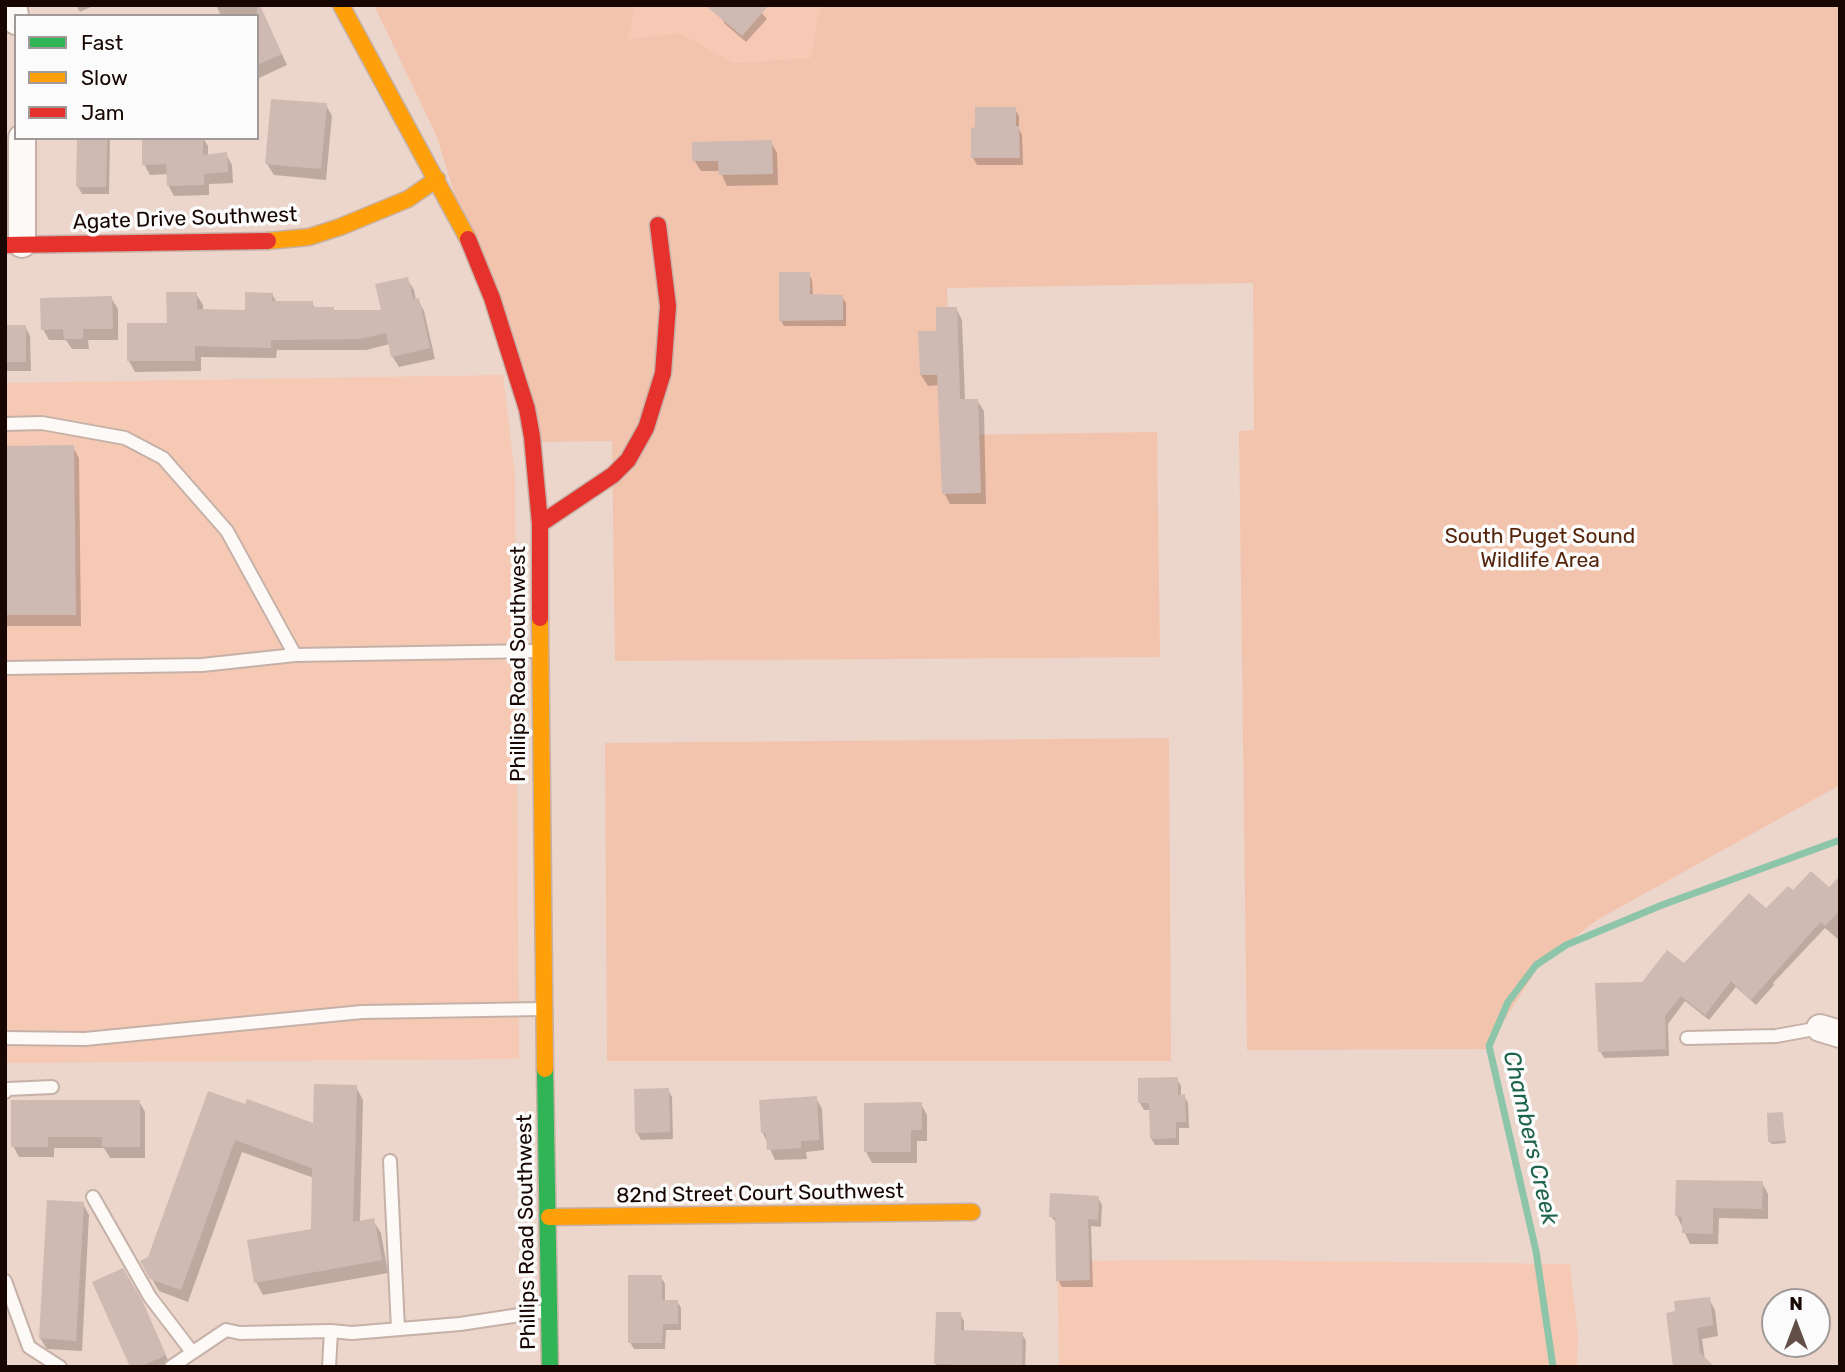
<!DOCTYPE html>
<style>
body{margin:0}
#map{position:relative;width:1845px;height:1372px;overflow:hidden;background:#ecd5ca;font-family:Rubik,sans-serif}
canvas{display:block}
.frame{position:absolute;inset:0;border:7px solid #170601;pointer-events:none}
.legend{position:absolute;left:14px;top:14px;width:245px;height:126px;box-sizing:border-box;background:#fbfbfb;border:2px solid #a09997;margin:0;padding:9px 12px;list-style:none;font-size:21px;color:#170601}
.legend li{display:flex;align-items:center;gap:14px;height:35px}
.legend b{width:35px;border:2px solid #a09997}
.north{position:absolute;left:1761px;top:1288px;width:70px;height:70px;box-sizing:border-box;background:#fbfbfb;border:2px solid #a09997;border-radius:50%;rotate:0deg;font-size:19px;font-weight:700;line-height:28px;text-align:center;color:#170601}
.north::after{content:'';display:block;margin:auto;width:24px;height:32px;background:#624e47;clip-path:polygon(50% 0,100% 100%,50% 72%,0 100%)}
</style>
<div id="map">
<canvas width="1845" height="1372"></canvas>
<div class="frame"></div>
<ul class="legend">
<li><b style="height:9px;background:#30b455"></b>Fast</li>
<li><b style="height:9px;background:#ff9f0a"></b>Slow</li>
<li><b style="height:9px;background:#e5322d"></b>Jam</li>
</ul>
<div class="north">N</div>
</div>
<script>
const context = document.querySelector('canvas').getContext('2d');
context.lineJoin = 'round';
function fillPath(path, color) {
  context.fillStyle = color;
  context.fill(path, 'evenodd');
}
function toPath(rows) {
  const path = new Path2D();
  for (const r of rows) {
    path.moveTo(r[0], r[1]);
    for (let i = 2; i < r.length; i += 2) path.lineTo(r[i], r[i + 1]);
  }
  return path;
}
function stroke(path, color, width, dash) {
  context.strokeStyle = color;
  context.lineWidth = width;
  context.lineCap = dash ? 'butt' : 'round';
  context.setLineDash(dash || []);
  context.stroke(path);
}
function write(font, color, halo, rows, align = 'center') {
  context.font = font + ' Rubik,sans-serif';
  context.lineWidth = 7;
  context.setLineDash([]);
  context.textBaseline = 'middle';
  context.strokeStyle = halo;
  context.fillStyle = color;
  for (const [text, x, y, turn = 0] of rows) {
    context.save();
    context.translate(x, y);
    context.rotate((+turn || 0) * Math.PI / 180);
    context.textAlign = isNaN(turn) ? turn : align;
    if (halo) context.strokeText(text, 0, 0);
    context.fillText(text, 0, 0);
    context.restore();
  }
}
fillPath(toPath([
 [635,5,821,5,810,58,732,63,680,33,628,39],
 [503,375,515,475,519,1059,5,1063,5,383],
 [1226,1260,1570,1264,1578,1337,1577,1367,1059,1367,1057,1261]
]), '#f6c9b5');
fillPath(toPath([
 [374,5,635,5,628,39,680,33,733,63,810,58,821,5,1840,5,1840,785,1597,920,1540,964,1500,1027,1492,1049,1247,1050,1239,431,1254,430,1253,283,947,288,950,435,1157,432,1160,657,615,661,612,441,530,442,437,137],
 [1169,738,1171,1061,607,1061,605,743]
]), '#f3c4ad');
fillPath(toPath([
 [76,5,95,5,80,12],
 [216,5,259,5,287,65,257,79,257,16,221,16],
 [755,5,767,19,746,42,725,24,721,17],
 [135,14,136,16,100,16],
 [326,105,332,116,326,180,274,175,267,164],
 [1015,109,1019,116,1019,129,1022,135,1023,165,977,165,973,158],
 [86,138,110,138,109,194,82,194,78,187],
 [144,138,203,138,208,146,208,156,226,154,232,165,233,183,209,184,209,195,174,196,168,185,168,174,150,175,144,164],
 [771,142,777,153,778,185,727,186,720,171,701,171,694,160],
 [809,274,812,280,813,296,842,297,846,303,846,326,784,326,781,320],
 [407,279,414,290,416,300,418,300,424,311,435,359,399,367,392,356,390,344,366,350,277,350,276,358,201,357,201,371,135,372,129,361,169,324,196,294,203,305,203,311,246,312,272,294,277,303,312,303,315,308,335,312,383,312],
 [111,298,118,309,118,340,88,340,89,349,72,349,66,340,49,340,43,329],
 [956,308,962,320,965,400,977,400,984,411,986,504,950,504,944,493,939,385,928,386,921,375,938,332],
 [25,326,30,336,31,371,5,371,5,327],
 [73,447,79,458,81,626,5,626,5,448],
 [1840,879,1840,941,1825,928,1773,983,1774,985,1756,1005,1736,987,1709,1020,1685,1001,1668,1024,1669,1056,1604,1058,1600,1051,1643,983,1684,965,1793,893,1830,890],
 [1177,1079,1181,1086,1181,1096,1184,1096,1188,1103,1189,1128,1179,1128,1179,1145,1155,1145,1151,1138,1151,1110,1144,1110,1140,1103],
 [356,1087,363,1100,360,1222,373,1220,381,1233,388,1273,263,1295,256,1282,312,1230,314,1178,242,1152,188,1302,159,1291,142,1262,149,1259,209,1094,315,1126],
 [668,1090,672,1097,673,1139,641,1140,637,1133,636,1091],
 [816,1098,822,1109,824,1150,806,1152,807,1159,775,1160,763,1133],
 [139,1101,145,1112,145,1158,110,1158,104,1148,54,1148,54,1157,19,1157,13,1146],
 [921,1104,927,1115,927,1141,917,1141,917,1163,872,1163,866,1152],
 [1782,1113,1786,1143,1772,1144,1770,1142],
 [1762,1183,1768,1194,1768,1219,1719,1218,1718,1244,1690,1244,1677,1216],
 [1098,1198,1102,1205,1101,1227,1091,1226,1093,1287,1062,1287,1058,1280,1057,1224,1051,1216],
 [83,1204,89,1215,82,1351,47,1349,40,1338],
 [661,1277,665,1284,665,1301,677,1301,681,1308,681,1330,666,1330,665,1349,634,1349,630,1342],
 [1709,1299,1715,1310,1718,1336,1702,1339,1705,1360,1674,1367],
 [147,1313,171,1367,132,1367],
 [960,1314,964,1321,964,1332,1022,1334,1026,1341,1025,1367,938,1367,936,1364]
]), '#0003');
stroke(toPath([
 [1553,1367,1536,1251,1489,1046,1508,1002,1536,965,1566,945,1662,905,1840,840]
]), '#8cc5a9', 7);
fillPath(toPath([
 [257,5,260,5,282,54,257,65],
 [705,5,769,5,742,36],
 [271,99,327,103,321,169,265,164],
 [975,107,1016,107,1016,126,1019,126,1020,158,971,158,971,128,975,127],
 [77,138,107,138,106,187,76,187],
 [142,138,203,138,203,155,227,152,228,172,204,174,204,185,167,186,166,164,142,165],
 [772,140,773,174,719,175,718,161,692,161,692,142],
 [779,272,810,272,810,294,843,295,843,320,779,321],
 [408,277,413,299,419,298,430,348,391,357,386,333,359,339,271,340,271,348,195,346,195,361,127,361,127,323,167,323,166,292,197,292,197,309,245,310,245,292,273,293,272,301,313,301,313,307,334,307,334,310,381,310,375,284],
 [112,296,113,329,83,329,83,339,64,339,63,329,41,330,40,298],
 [936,307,957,307,960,399,978,399,981,493,942,494,937,375,920,375,918,331,936,331],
 [5,325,26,325,26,362,5,362],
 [74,445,76,615,5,615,5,446],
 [1811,871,1829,887,1840,876,1840,910,1825,926,1821,922,1815,928,1751,1000,1731,981,1705,1015,1681,996,1665,1016,1666,1049,1598,1052,1595,983,1642,982,1667,950,1684,963,1749,893,1766,908,1788,886,1793,890],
 [1178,1077,1178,1095,1185,1094,1186,1122,1176,1122,1176,1138,1150,1139,1149,1103,1138,1103,1138,1078],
 [314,1084,357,1085,353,1222,374,1218,382,1260,254,1283,247,1240,311,1229,312,1168,235,1140,181,1290,150,1279,140,1261,148,1257,208,1091,245,1104,247,1099,313,1123],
 [669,1088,670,1132,635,1133,634,1089],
 [817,1096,819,1140,801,1141,801,1148,767,1150,766,1133,761,1133,759,1100],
 [11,1100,140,1100,140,1147,102,1147,102,1137,48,1137,48,1147,11,1147],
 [922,1102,922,1130,911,1130,911,1152,864,1152,864,1103],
 [1783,1112,1785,1141,1768,1142,1767,1113],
 [1676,1180,1763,1181,1762,1209,1713,1208,1713,1234,1682,1233,1682,1217,1675,1216],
 [1050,1193,1099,1196,1098,1220,1088,1219,1090,1280,1056,1281,1055,1217,1049,1217],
 [47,1200,84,1202,76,1341,39,1338],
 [123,1268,142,1300,166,1355,140,1367,130,1367,92,1282],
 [628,1275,662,1275,662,1300,678,1300,678,1324,663,1324,662,1343,628,1343],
 [1710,1297,1713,1325,1697,1328,1700,1353,1715,1367,1673,1367,1666,1313,1675,1311,1674,1301],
 [936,1312,961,1312,961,1330,1023,1332,1022,1367,934,1364]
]), '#cfbab3');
const lane = toPath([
 [5,424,42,423,125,438,163,458,227,531,295,655],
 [5,668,202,665,295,655,536,651],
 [5,1038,85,1039,362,1012,543,1009],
 [1687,1038,1776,1036,1820,1028],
 [5,1092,8,1089,52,1087],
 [390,1161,398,1329],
 [93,1197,150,1297,192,1352],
 [5,1281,29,1347,60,1367],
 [171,1367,226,1330,240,1333,331,1331,352,1333,460,1324,546,1311],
 [329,1367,331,1331]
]);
const street = toPath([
 [13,5,16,21],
 [22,138,22,244],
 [1820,1028,1840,1034]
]);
const fast = toPath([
 [545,1069,550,1367]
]);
const slow = toPath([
 [341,5,468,239],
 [268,241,309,237,340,227,408,199,437,179],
 [540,618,545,1069],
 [549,1217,972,1212]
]);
const jam = toPath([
 [468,239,492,298,527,409,532,437,540,524,540,618],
 [5,245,268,241],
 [540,524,613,475,628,460,646,428,663,373,668,306,658,225]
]);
stroke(lane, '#c5b1a7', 16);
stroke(street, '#c5b1a7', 30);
stroke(fast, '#c5b1a7', 19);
stroke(slow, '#c5b1a7', 19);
stroke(jam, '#c5b1a7', 19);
stroke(lane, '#fcf9f7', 12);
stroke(street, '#fcf9f7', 26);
stroke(fast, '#30b455', 16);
stroke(slow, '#ff9f0a', 16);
stroke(jam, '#e5322d', 16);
write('21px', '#170601', '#fbfbfb', [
 ["Agate Drive Southwest",185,219,-2],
 ["Phillips Road Southwest",519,664,-90],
 ["82nd Street Court Southwest",760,1194,-1],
 ["Phillips Road Southwest",527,1232,-91]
]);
write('21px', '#56260c', '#fbfbfb', [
 ["South Puget Sound",1540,537],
 ["Wildlife Area",1540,561]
]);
write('italic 23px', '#1d624b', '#fbfbfb', [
 ["Chambers Creek",1530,1138,77]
]);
</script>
